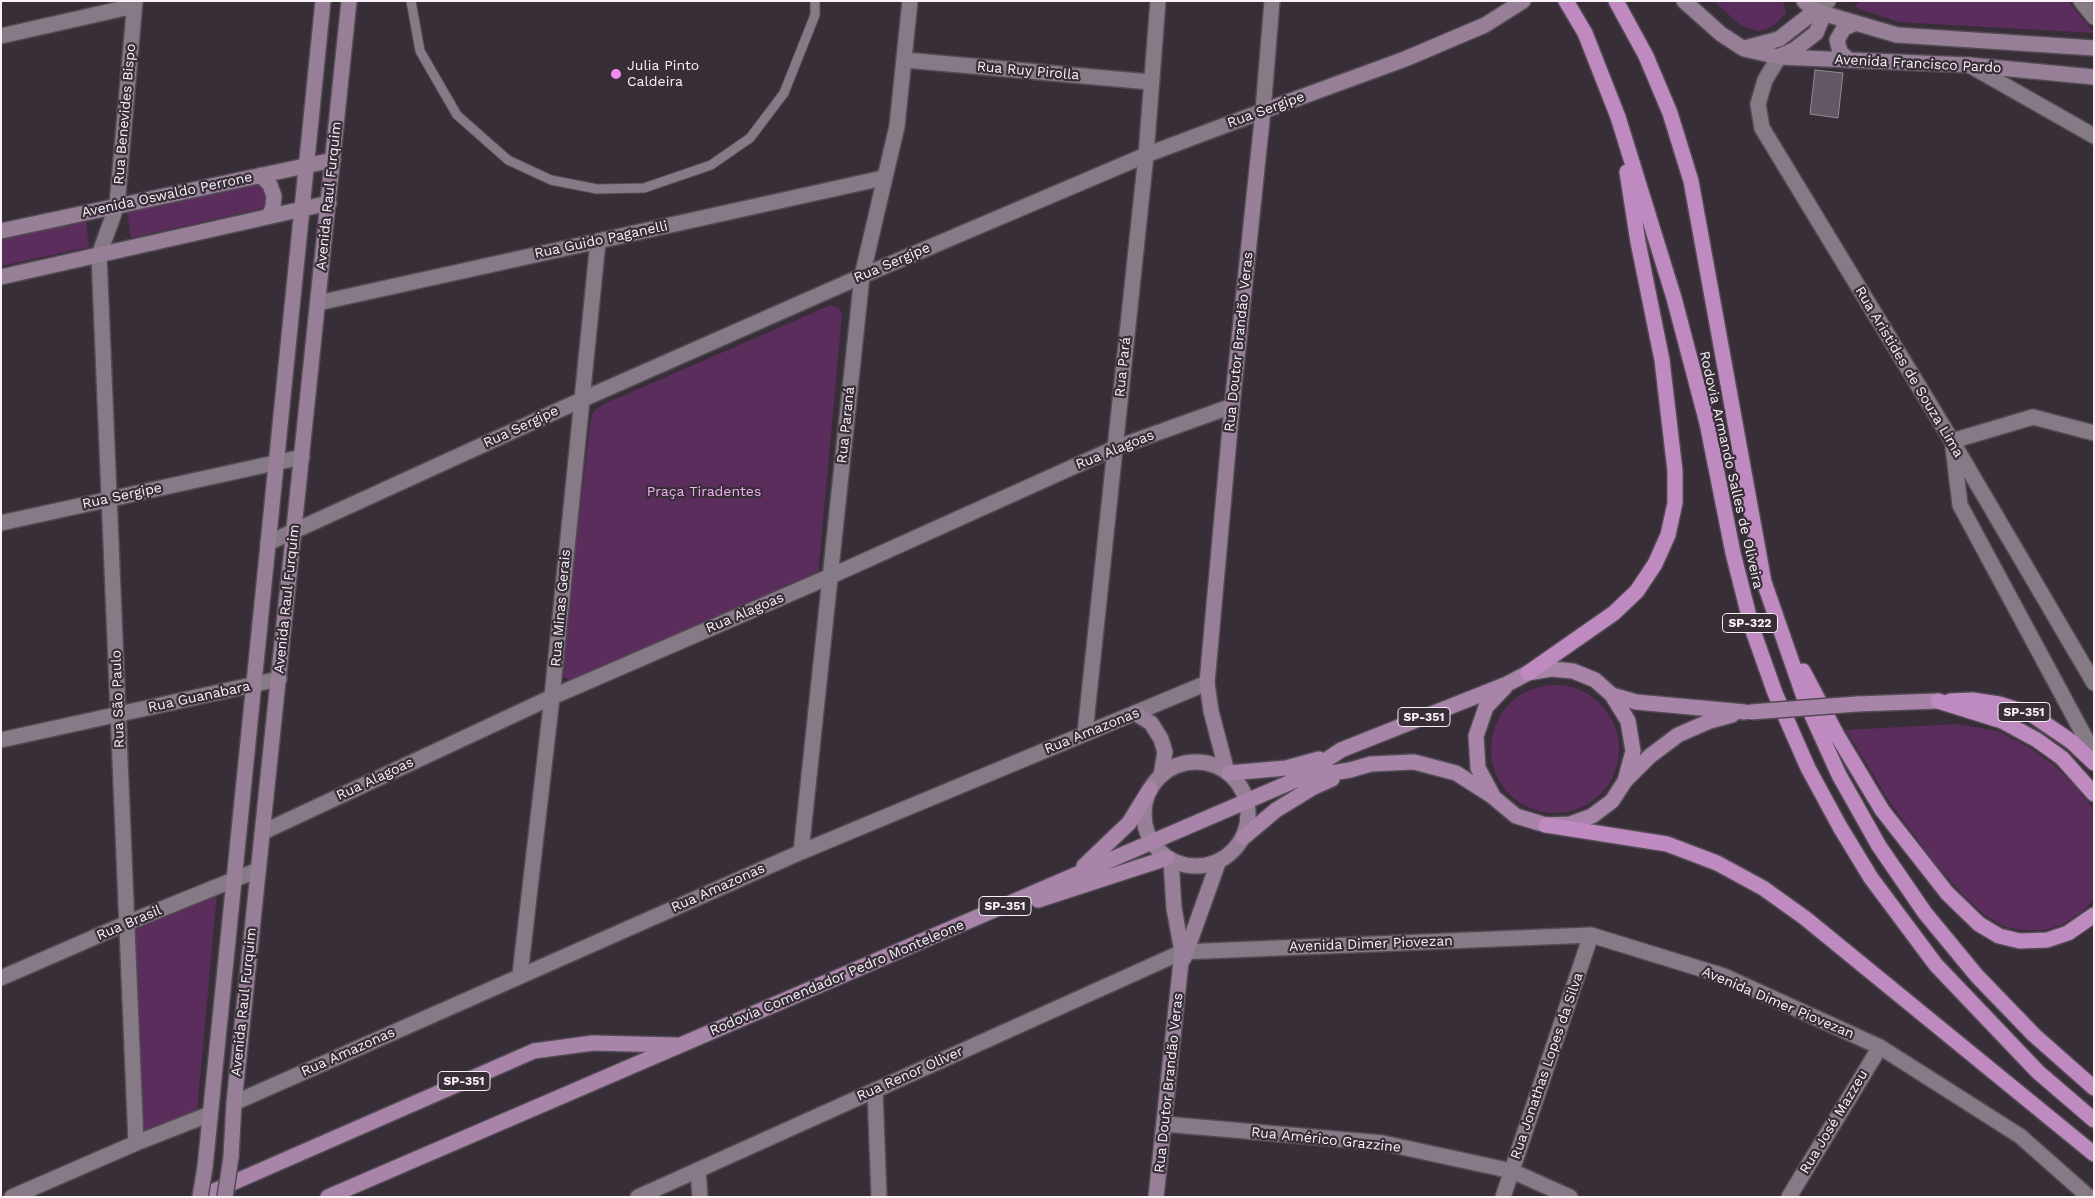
<!DOCTYPE html>
<meta charset="utf-8">
<style>
body{margin:0}
#map{position:relative;width:2095px;height:1198px;overflow:hidden;background:#382e38;font-family:"Work Sans",sans-serif}
canvas{display:block}
.frame{position:absolute;inset:0;border:2px solid #f8f1f8;pointer-events:none}
</style>
<div id="map">
<canvas width="2095" height="1198"></canvas>
<div class="frame"></div>
</div>
<script>
const context = document.querySelector('canvas').getContext('2d');
context.lineJoin = 'round';
function fillPath(path, color) {
  context.fillStyle = color;
  context.fill(path, 'evenodd');
}
function toPath(rows) {
  const path = new Path2D();
  for (const r of rows) {
    if (r.length === 3) {
      path.moveTo(r[0] + r[2], r[1]);
      path.arc(r[0], r[1], r[2], 0, 2 * Math.PI);
      continue;
    }
    path.moveTo(r[0], r[1]);
    for (let i = 2; i < r.length; i += 2) path.lineTo(r[i], r[i + 1]);
  }
  return path;
}
function stroke(path, color, width, dash) {
  context.strokeStyle = color;
  context.lineWidth = width;
  context.lineCap = dash ? 'butt' : 'round';
  context.setLineDash(dash || []);
  context.stroke(path);
}
function write(font, color, halo, rows, align = 'center') {
  context.font = font + ' "Work Sans",sans-serif';
  context.lineWidth = 4.5;
  context.setLineDash([]);
  context.textBaseline = 'middle';
  context.strokeStyle = halo;
  context.fillStyle = color;
  for (const [text, x, y, turn = 0] of rows) {
    context.save();
    context.translate(x, y);
    context.rotate((+turn || 0) * Math.PI / 180);
    context.textAlign = isNaN(turn) ? turn : align;
    if (halo) context.strokeText(text, 0, 0);
    context.fillText(text, 0, 0);
    context.restore();
  }
}
fillPath(toPath([
 [1714,1,1783,1,1786,13,1775,24,1767,29,1758,31,1741,26],
 [1861,1,2068,1,2094,33,1899,22,1854,7],
 [277,178,282,204,131,238,127,211],
 [86,221,89,247,1,266,1,239],
 [831,305,839,308,842,314,818,575,573,681,562,677,560,670,591,419,594,411,604,404],
 [1555,749,64],
 [1956,724,1998,731,2031,749,2055,766,2074,785,2094,810,2094,898,2083,911,2063,924,2045,930,2021,930,2003,926,1985,915,1965,897,1935,863,1891,804,1846,730],
 [217,892,197,1111,141,1133,134,929]
]), '#5b2d5d');
const building = toPath([
 [1815,70,1843,73,1838,118,1810,114,1815,70]
]);
fillPath(building, '#625762');
stroke(building, '#958994', 1);
const lane = toPath([
 [411,1,420,51,457,115,508,160,551,180,597,189,644,188,711,165,750,138,784,93,815,15,815,1]
]);
const street = toPath([
 [135,1,117,205,99,255,136,1143],
 [2081,1,2094,17],
 [1815,11,1828,1],
 [1,36,134,6],
 [1779,57,1765,80,1758,104,1762,128,1952,441,2094,683],
 [905,60,1150,82],
 [1969,65,2094,136],
 [318,303,883,178],
 [1952,441,2033,417,2094,433],
 [1953,447,1960,505,2094,754],
 [1,523,302,457],
 [268,543,581,400,862,276,1146,155,1263,111,1272,1],
 [1085,733,1146,155,1158,1],
 [1,740,279,679],
 [263,832,552,697,831,576,1115,448,1232,406],
 [801,852,862,276,897,126,910,1],
 [520,975,552,697,598,241],
 [1,978,127,923,258,870],
 [875,1090,879,1197],
 [234,1103,801,852,1207,683],
 [1164,1124,1383,1143,1512,1171,1570,1197],
 [698,1170,700,1197],
 [12,1197,136,1143,210,1114],
 [638,1197,1182,952,1591,935,1724,976,1880,1047,2020,1136,2089,1197],
 [1503,1197,1591,935],
 [1789,1197,1880,1047]
]);
const secondary = toPath([
 [1684,1,1721,34,1744,49,1779,57,1969,65,2094,77],
 [1804,1,1815,11,1897,35,2094,48],
 [1745,48,1779,39,1815,11],
 [1780,56,1794,50,1816,33,1824,14],
 [1849,60,1840,52,1837,40,1844,28,1856,23],
 [261,175,270,185,274,196,273,207,269,216],
 [1,231,333,160],
 [1,277,329,203],
 [1135,713,1151,723,1161,739,1165,752,1161,775],
 [1196,814,52],
 [1227,772,1211,711,1207,683,1232,406,1263,111,1405,59,1485,25,1523,1],
 [1184,958,1218,863],
 [231,1157,234,1103,349,1],
 [205,1167,323,1],
 [1156,1197,1182,952,1174,908,1171,860]
]);
const primary = toPath([
 [1857,704,1938,701],
 [1229,773,1286,768,1319,759],
 [1302,778,1350,770,1371,764,1414,762,1456,773,1492,796,1516,816,1546,825,1570,824,1592,816,1612,801,1625,781,1633,751,1628,721,1612,695],
 [1626,780,1650,756,1678,735,1710,721,1732,715],
 [1492,794,1478,768,1476,736,1486,707,1505,687],
 [1244,837,1276,810,1312,788,1332,779],
 [1084,866,1129,823,1150,789],
 [1038,900,1167,858],
 [200,1197,534,1051,593,1043,675,1045],
 [328,1197,1247,801,1298,779,1341,750,1507,684,1528,673,1551,669,1573,671,1595,680,1612,695,1636,702,1745,712]
]);
const highway = toPath([
 [1566,1,1585,33,1618,117,1674,298,1707,423,1733,553,1752,628,1775,693,1808,768,1840,827,1871,878,1936,965,2038,1072,2094,1120],
 [1616,1,1646,56,1670,113,1691,181,1764,582,1805,700,1839,775,1879,846,1925,913,1977,976,2034,1035,2094,1088],
 [1803,671,1837,735,1882,810,1947,893,1979,924,1999,936,2020,941,2047,940,2068,933,2094,915],
 [1528,673,1614,613,1637,591,1655,564,1668,535,1675,503,1675,471,1662,360,1638,242,1627,172],
 [1938,701,2002,721,2037,740,2062,758,2094,794],
 [1950,701,1972,700,1999,704,2031,714,2072,742,2094,763],
 [1546,825,1667,844,1717,863,1763,888,1805,918,2094,1154]
]);
stroke(lane, '#534b53', 11);
stroke(street, '#534b53', 18);
stroke(secondary, '#534b53', 18);
stroke(primary, '#534b53', 18);
stroke(highway, '#534b53', 18);
stroke(lane, '#867a86', 9);
stroke(street, '#867a86', 15);
stroke(secondary, '#977f97', 15);
stroke(primary, '#a884a9', 15);
stroke(highway, '#bf8ac0', 15);
const secondaryBridge = toPath([
 [200,1197,205,1167],
 [225,1197,231,1157]
]);
const primaryBridge = toPath([
 [1751,712,1857,704]
]);
stroke(secondaryBridge, '#534b53', 18, []);
stroke(primaryBridge, '#534b53', 18, []);
stroke(secondaryBridge, '#977f97', 15);
stroke(primaryBridge, '#a884a9', 15);
for (const [x, y, r, color] of [
 [616,74,6,"#f18af4"]
]) {
  const dot = new Path2D();
  dot.arc(x, y, r, 0, 2 * Math.PI);
  context.fillStyle = color;
  context.fill(dot);
  stroke(dot, '#382e38', 2);
}
for (const [x, y, w] of [
 [1750,623,55],
 [2024,712,52],
 [1424,717,52],
 [1005,906,52],
 [464,1081,52]
]) {
  const box = new Path2D();
  box.roundRect(x - w / 2, y - 9.5, w, 19, 4);
  context.fillStyle = '#382e38';
  context.fill(box);
  stroke(box, '#f8f1f8', 1);
}
write('bold 12px', '#f8f1f8', null, [
 ["SP-322",1750,623],
 ["SP-351",2024,712],
 ["SP-351",1424,717],
 ["SP-351",1005,906],
 ["SP-351",464,1081]
]);
write('14px', '#f8f1f8', '#382e38', [
 ["Avenida Francisco Pardo",1918,64,3],
 ["Rua Ruy Pirolla",1028,71,5],
 ["Rua Sergipe",1266,110,-20],
 ["Rua Benevides Bispo",125,114,-85],
 ["Avenida Oswaldo Perrone",167,195,-12],
 ["Avenida Raul Furquim",329,196,-84],
 ["Rua Guido Paganelli",601,240,-12],
 ["Rua Sergipe",892,263,-23],
 ["Rua Doutor Brandão Veras",1239,342,-84],
 ["Rua Pará",1123,367,-84],
 ["Rua Aristides de Souza Lima",1909,372,59],
 ["Rua Paraná",846,425,-84],
 ["Rua Sergipe",521,427,-25],
 ["Rua Alagoas",1115,450,-22],
 ["Rodovia Armando Salles de Oliveira",1731,470,77],
 ["Rua Sergipe",122,496,-12],
 ["Avenida Raul Furquim",287,599,-84],
 ["Rua Minas Gerais",561,608,-85],
 ["Rua Alagoas",745,613,-23],
 ["Rua Guanabara",199,697,-12],
 ["Rua São Paulo",118,699,-92],
 ["Rua Amazonas",1092,731,-22],
 ["Rua Alagoas",375,779,-25],
 ["Rua Amazonas",718,888,-24],
 ["Rua Brasil",129,923,-23],
 ["Avenida Dimer Piovezan",1371,944,-2],
 ["Rodovia Comendador Pedro Monteleone",837,978,-23],
 ["Avenida Raul Furquim",244,1002,-84],
 ["Avenida Dimer Piovezan",1778,1003,23],
 ["Rua Amazonas",348,1052,-24],
 ["Rua Jonathas Lopes da Silva",1547,1066,-71],
 ["Rua Renor Oliver",910,1074,-24],
 ["Rua Doutor Brandão Veras",1169,1083,-84],
 ["Rua José Mazzeu",1834,1122,-59],
 ["Rua Américo Grazzine",1326,1140,6]
]);
write('14px', '#f8f1f8', '#382e38', [
 ["Julia Pinto",627,66],
 ["Caldeira",627,82]
], 'left');
write('14px', '#f4acf5', '#382e38', [
 ["Praça Tiradentes",704,492]
]);
</script>
